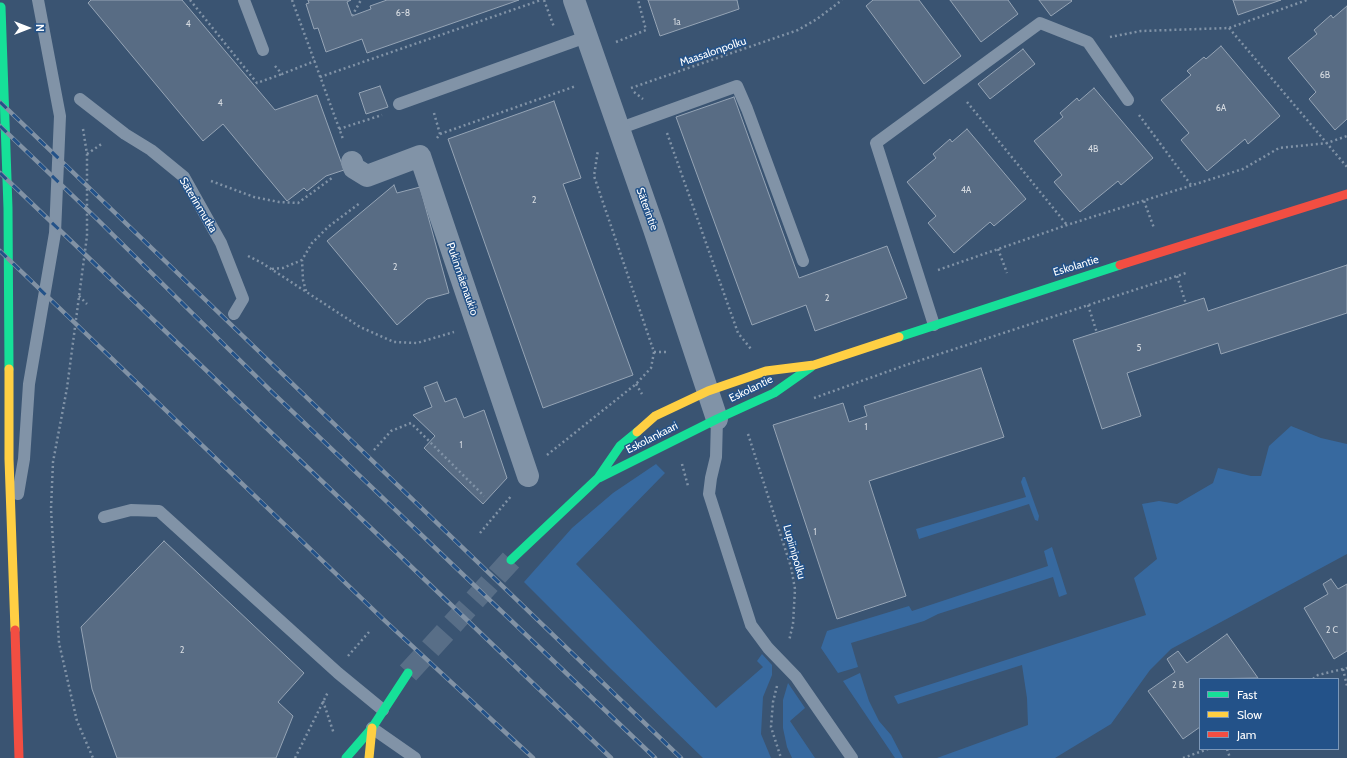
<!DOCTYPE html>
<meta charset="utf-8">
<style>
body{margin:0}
#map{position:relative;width:1347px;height:758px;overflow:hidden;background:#3a5472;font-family:Cabin,sans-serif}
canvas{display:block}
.legend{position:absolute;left:1199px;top:678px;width:140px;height:72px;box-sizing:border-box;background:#235289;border:1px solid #7b97b8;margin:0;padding:5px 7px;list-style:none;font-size:12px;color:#fff}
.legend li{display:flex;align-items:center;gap:8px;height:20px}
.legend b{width:20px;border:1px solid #7b97b8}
.north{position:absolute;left:8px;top:8px;width:40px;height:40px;-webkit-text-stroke:3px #235289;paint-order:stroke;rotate:90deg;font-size:11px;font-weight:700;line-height:16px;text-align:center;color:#fff}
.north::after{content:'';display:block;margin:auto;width:14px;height:18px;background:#fff;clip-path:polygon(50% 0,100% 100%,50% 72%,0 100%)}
</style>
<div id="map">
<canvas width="1347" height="758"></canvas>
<ul class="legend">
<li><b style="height:5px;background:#16e098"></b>Fast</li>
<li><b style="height:5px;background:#ffcf43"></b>Slow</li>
<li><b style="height:5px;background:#f24e42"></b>Jam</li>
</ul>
<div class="north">N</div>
</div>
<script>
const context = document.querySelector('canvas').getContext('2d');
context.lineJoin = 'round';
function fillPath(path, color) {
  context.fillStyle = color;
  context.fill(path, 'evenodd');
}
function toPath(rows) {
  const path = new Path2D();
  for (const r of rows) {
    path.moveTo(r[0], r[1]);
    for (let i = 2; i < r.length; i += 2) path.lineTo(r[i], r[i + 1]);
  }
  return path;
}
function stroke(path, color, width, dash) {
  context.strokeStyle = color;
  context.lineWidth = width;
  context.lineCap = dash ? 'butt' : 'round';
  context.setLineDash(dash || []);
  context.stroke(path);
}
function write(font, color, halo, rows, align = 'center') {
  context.font = font + ' Cabin,sans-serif';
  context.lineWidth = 3;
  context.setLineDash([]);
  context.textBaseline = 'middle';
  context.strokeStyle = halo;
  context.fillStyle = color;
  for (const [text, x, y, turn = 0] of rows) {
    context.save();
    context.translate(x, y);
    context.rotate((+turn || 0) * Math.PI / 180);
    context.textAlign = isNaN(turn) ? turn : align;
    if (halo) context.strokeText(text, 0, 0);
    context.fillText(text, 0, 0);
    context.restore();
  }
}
fillPath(toPath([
 [1291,426,1321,438,1347,444,1347,554,1171,649,1150,670,1111,724,1055,758,937,758,1028,725,1027,698,1022,665,898,704,894,696,1146,615,1134,578,1157,559,1142,504,1159,501,1177,504,1213,483,1218,468,1251,476,1261,476,1269,446],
 [656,464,665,473,576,564,716,708,763,667,757,661,762,654,772,665,772,675,763,697,761,734,771,758,703,758,611,669,524,582,572,528,613,493],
 [1023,477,1025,477,1039,516,1038,521,1035,520,1029,504,919,539,916,529,1026,497,1021,482],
 [1052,547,1067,594,1059,597,1053,577,938,614,924,621,851,643,858,667,838,673,821,648,827,631,909,606,912,611,1048,566,1044,551],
 [860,673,869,701,879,721,891,735,903,758,895,758,843,681],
 [788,683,805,708,790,721,815,758,792,758,787,747,783,728,783,700]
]), '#37699f');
const building = toPath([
 [91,0,182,0,275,110,317,95,344,170,326,176,307,191,304,188,287,201,223,124,203,141,88,3,91,0],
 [308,0,351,0,347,2,352,16,371,9,370,6,387,0,519,0,367,53,362,39,326,52,318,28,314,29,306,4,309,3,308,0],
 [648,0,737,0,739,9,660,36,648,0],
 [873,0,919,0,961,56,924,84,866,6,873,0],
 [950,0,1008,0,1018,14,981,42,950,0],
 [1039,0,1071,0,1072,1,1051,16,1039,0],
 [1233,0,1281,0,1238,15,1233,0],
 [1347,6,1347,119,1335,130,1309,99,1316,92,1288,58,1317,34,1314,30,1331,15,1333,18,1347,6],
 [1221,46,1280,116,1248,144,1245,139,1207,171,1181,140,1189,133,1161,100,1191,75,1187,71,1204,57,1206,59,1221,46],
 [1023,49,1035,64,990,99,978,84,1023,49],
 [380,86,388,107,366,114,359,93,380,86],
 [1094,88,1153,158,1121,185,1118,181,1080,212,1054,182,1062,175,1034,141,1063,117,1060,113,1077,98,1079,101,1094,88],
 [734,97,799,278,887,246,907,298,815,331,806,305,752,325,676,117,734,97],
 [554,101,581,178,563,184,633,375,543,408,448,139,554,101],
 [967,129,1026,199,994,226,990,222,954,253,928,223,936,216,907,182,936,158,933,154,950,139,952,142,967,129],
 [394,185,397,193,420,187,449,293,427,299,397,325,327,241,394,185],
 [1347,265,1347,313,1221,354,1218,343,1127,373,1141,416,1102,429,1073,340,1204,298,1208,311,1347,265],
 [981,368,1004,437,869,481,906,596,837,619,773,425,843,403,849,422,867,416,864,406,981,368],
 [437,382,445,402,456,398,464,418,484,410,507,478,483,504,424,448,435,436,413,415,432,407,424,387,437,382],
 [164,541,304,673,278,702,293,716,276,758,117,758,92,689,81,627,164,541],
 [1331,579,1338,589,1347,584,1347,651,1334,659,1304,608,1328,594,1323,584,1331,579],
 [1227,634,1258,678,1200,679,1200,727,1183,739,1148,691,1175,672,1167,659,1178,651,1187,663,1227,634]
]);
fillPath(building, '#586c84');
stroke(building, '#95a4b5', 1);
stroke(toPath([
 [408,673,511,560]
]), '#586e87', 22, [22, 11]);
stroke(toPath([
 [190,0,257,83,282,74],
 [292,0,343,139],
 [544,0,554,27],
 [352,16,361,0],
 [1229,28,1347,167],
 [1110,37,1141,31,1229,28,1307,0],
 [616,42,646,30,638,0],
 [275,66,282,74,315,61],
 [320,77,541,0],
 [631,88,798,30,817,19,842,0],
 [634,92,643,99],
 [967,102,1067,225],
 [434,113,440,134,437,138],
 [1139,115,1191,185],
 [83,129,87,154,87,236,67,388,53,462,51,509,59,643,77,721,93,758],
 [339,129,382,115],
 [667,133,738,333,751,349],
 [440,134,576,86],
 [87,154,103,143],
 [211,181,254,197,279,202,298,203,332,178],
 [1144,201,1154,228],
 [998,249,1007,273],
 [248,256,262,263,360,327,394,342,417,343,454,332],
 [272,269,283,268,302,260],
 [938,270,1067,225,1243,169,1279,148,1327,143,1347,136],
 [1177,276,1186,304],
 [306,291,303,280,302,260,312,243,328,227,360,203],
 [79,296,87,304],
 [1088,305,1097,333],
 [654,352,668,352],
 [636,384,642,394],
 [814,398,906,365,1186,273],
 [748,434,791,567,795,589,793,624,789,641],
 [374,450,391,431,411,423,484,496],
 [547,455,636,384,651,368,654,352,594,176,598,150],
 [682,464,688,486],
 [480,533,512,495],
 [348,656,369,632],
 [1343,669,1347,686],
 [1313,679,1318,675,1347,668],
 [777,686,773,702,771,727,781,758],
 [323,701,334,734],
 [1227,749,1230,758],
 [295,758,328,692],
 [1183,758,1208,749]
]), '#8193a7', 2.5, [2, 3]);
stroke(toPath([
 [244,0,263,50],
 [80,99,125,134,151,150,184,177,221,243,243,299,234,314],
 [399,104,586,37],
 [618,129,737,86,747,109,803,261],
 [934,325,876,143,1040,23,1088,42,1128,100],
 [717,419,716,457,711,478,709,494,751,625,768,648,796,677,852,758],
 [18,494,24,459,29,384,55,233,60,116,38,0],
 [104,517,131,510,159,511,338,673,383,710],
 [372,728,415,758]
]), '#8193a7', 12);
stroke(toPath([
 [574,0,654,229,717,419],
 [352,162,354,168,367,176,420,156,528,476]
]), '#8193a7', 22);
stroke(toPath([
 [1,7,8,208,9,369],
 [899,337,1120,265],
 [599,478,717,419,774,393,811,367],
 [511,560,598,478,620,446,637,432],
 [346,758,372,728,408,673]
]), '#16e098', 9);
stroke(toPath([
 [9,369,9,459,15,630],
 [637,432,655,416,708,391,766,371,814,365,899,337],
 [369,758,372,728]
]), '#ffcf43', 9);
stroke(toPath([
 [1120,265,1347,194],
 [15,630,19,758]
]), '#f24e42', 9);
const rail = toPath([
 [0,102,681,758],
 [0,126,97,219,272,392,655,758],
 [0,173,611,758],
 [0,251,383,619,533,758]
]);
stroke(rail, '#8192a5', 4.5);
stroke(rail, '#235289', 3, [9]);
write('9px', '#d5dae0', null, [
 ["6-8",403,13],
 ["1a",677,22],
 ["4",188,24],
 ["6B",1325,75],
 ["4",220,103],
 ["6A",1221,108],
 ["4B",1093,149],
 ["4A",966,190],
 ["2",534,200],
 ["2",395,267],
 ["2",827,298],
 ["5",1139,348],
 ["1",866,427],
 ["1",461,445],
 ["1",815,532],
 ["2 C",1332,630],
 ["2",182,650],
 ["2 B",1178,685]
]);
write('11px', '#fff', '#235289', [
 ["Maasalonpolku",713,52,-19],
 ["Säterinmutka",198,205,59],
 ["Säterintie",647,209,70],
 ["Eskolantie",1076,266,-17],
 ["Pukinmäenaukio",462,279,71],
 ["Eskolantie",751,389,-26],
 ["Eskolankaari",652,438,-27],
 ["Lupiinipolku",794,552,74]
]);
</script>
